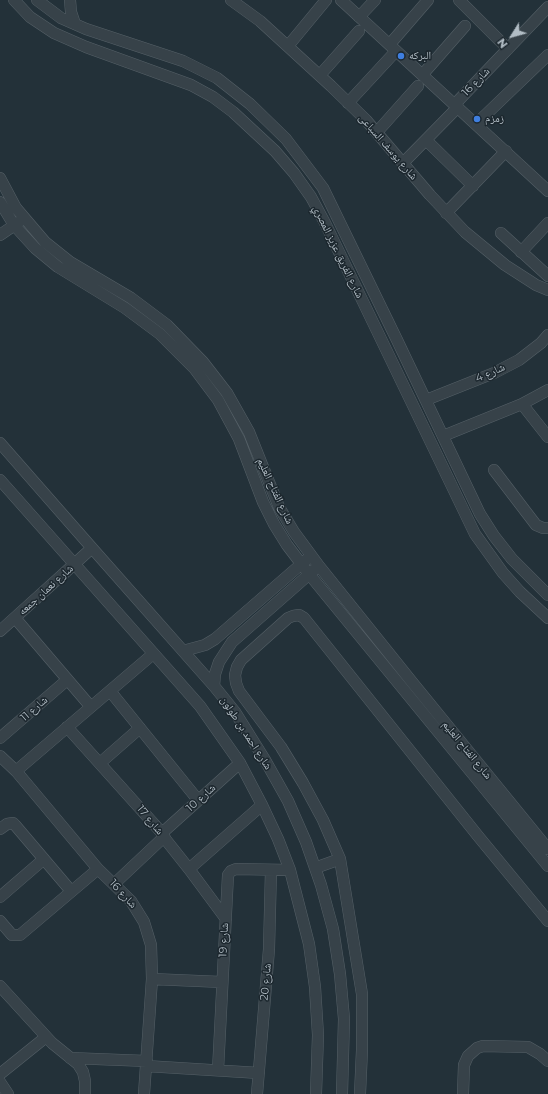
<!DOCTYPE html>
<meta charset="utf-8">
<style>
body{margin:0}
#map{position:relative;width:548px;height:1094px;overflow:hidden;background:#233139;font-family:Montserrat,sans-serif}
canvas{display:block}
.north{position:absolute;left:492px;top:16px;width:40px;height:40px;-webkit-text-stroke:3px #1c272e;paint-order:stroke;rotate:233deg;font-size:11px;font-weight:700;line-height:16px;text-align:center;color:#b2bdc5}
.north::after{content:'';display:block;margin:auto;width:14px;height:18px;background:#b2bdc5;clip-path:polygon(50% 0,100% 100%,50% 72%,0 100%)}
</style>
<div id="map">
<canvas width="548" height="1094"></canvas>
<div class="north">N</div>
</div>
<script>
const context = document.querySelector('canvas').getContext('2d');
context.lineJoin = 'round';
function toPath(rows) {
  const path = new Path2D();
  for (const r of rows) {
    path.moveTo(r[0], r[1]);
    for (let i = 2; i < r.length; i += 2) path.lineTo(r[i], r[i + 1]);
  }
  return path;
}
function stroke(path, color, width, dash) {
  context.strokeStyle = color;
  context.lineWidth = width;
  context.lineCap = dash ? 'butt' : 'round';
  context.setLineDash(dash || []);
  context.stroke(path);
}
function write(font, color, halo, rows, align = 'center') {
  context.font = font + ' Montserrat,"Noto Naskh Arabic",sans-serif';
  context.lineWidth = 3;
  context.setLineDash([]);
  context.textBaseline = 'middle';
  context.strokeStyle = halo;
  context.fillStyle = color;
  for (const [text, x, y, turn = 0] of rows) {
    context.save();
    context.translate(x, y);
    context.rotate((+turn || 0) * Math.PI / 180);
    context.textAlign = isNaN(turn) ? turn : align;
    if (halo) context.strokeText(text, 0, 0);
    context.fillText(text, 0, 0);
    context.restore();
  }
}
const minor = toPath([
 [14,0,30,17,54,33,86,47,191,85,213,97,233,112,275,151,294,173,311,197,325,223,475,534,503,573,520,592,548,618],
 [37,0,61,18,86,29,183,61,217,78,250,104,286,139,323,188,397,340,480,514,494,536,512,559,548,595],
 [70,0,71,12,75,24],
 [231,0,260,21,331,86,366,120,430,195,465,232,505,265,536,285,548,290],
 [341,0,548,191],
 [459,0,508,49],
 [359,17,375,0],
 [390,44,428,0],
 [288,46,326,0],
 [423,74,465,26],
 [320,75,359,31],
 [348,103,396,51],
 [455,104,548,7],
 [476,124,548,55],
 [377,132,418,86],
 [426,140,473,186],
 [403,163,458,107],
 [0,178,16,208,45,242,70,262,131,298,167,325,203,362,227,393,249,432,279,507,294,532,319,566,412,682,548,849],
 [0,202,14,225,35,248,58,267,125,308,160,334,194,368,218,400,239,439,263,502,274,524,287,545,309,574,548,866],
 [446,213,506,151],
 [501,233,548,276],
 [0,235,19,222],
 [521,252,548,223],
 [426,400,494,373,519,360,541,343,548,335],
 [522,404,548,437],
 [443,436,522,404,548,390],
 [0,443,92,548,214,686,235,712,265,760,288,801,306,842,321,885,333,929,340,974,344,1019,342,1094],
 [494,470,536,525,543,528,548,528],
 [0,480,200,706,240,763,262,805,278,839,290,870,309,944,315,987,318,1035,316,1094],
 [15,618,91,707],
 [0,631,92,548],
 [183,651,205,645,215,639,306,560],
 [214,686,215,674,219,662,232,642,314,570],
 [110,691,198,800],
 [67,727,162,833,166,840,189,869,226,919],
 [0,738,67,680],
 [0,756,16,771,98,869,131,901,144,922,151,945,152,979,144,1094],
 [100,763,140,728],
 [16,771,153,654],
 [0,829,7,824,13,823,15,825,71,891],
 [162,833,240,763],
 [315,868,340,859],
 [189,869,262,805],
 [114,884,164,837],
 [0,897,44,859],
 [0,921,12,935,20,935,98,869],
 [152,979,222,982],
 [0,986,52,1043,78,1064,83,1072,85,1081,85,1094],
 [70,1058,147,1061],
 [146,1066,259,1073],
 [218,1070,228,875,231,871,236,869,290,870],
 [0,1074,46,1037],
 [0,1082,8,1094],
 [257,1094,269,949,271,870],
 [360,1094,362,1050,362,994,340,859,323,820,303,783,281,747,239,691,236,683,235,675,237,667,241,660,288,618,293,616,299,615,304,618,478,836,548,921],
 [463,1094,464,1065,468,1056,477,1048,483,1046,528,1047,540,1054,548,1061]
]);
stroke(minor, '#556067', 12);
stroke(minor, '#374249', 11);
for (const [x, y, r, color] of [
 [401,56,4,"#3f7fe0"],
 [477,119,4,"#3f7fe0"]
]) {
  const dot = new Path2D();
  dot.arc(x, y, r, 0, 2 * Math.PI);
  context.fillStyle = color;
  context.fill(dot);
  stroke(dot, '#1c272e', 1.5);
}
write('11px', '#b2bdc5', '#1c272e', [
 ["البركه",409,56],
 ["زمزم",485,119]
], 'left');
write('11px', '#b2bdc5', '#1c272e', [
 ["شارع 16",476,82,-46],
 ["شارع يوسف السباعى",388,147,49],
 ["شارع الفريق عزيز المصري",338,252,64],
 ["شارع 4",490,373,-24],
 ["شارع الفتاح العليم",275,491,65],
 ["شارع نعمان جمعه",46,590,-42],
 ["شارع 11",34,709,-41],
 ["شارع احمد بن طولون",246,733,57],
 ["شارع الفتاح العليم",467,750,51],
 ["شارع 10",201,798,-42],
 ["شارع 17",150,820,50],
 ["شارع 16",123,894,47],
 ["شارع 19",224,940,-87],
 ["شارع 20",266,982,-85]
]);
</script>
